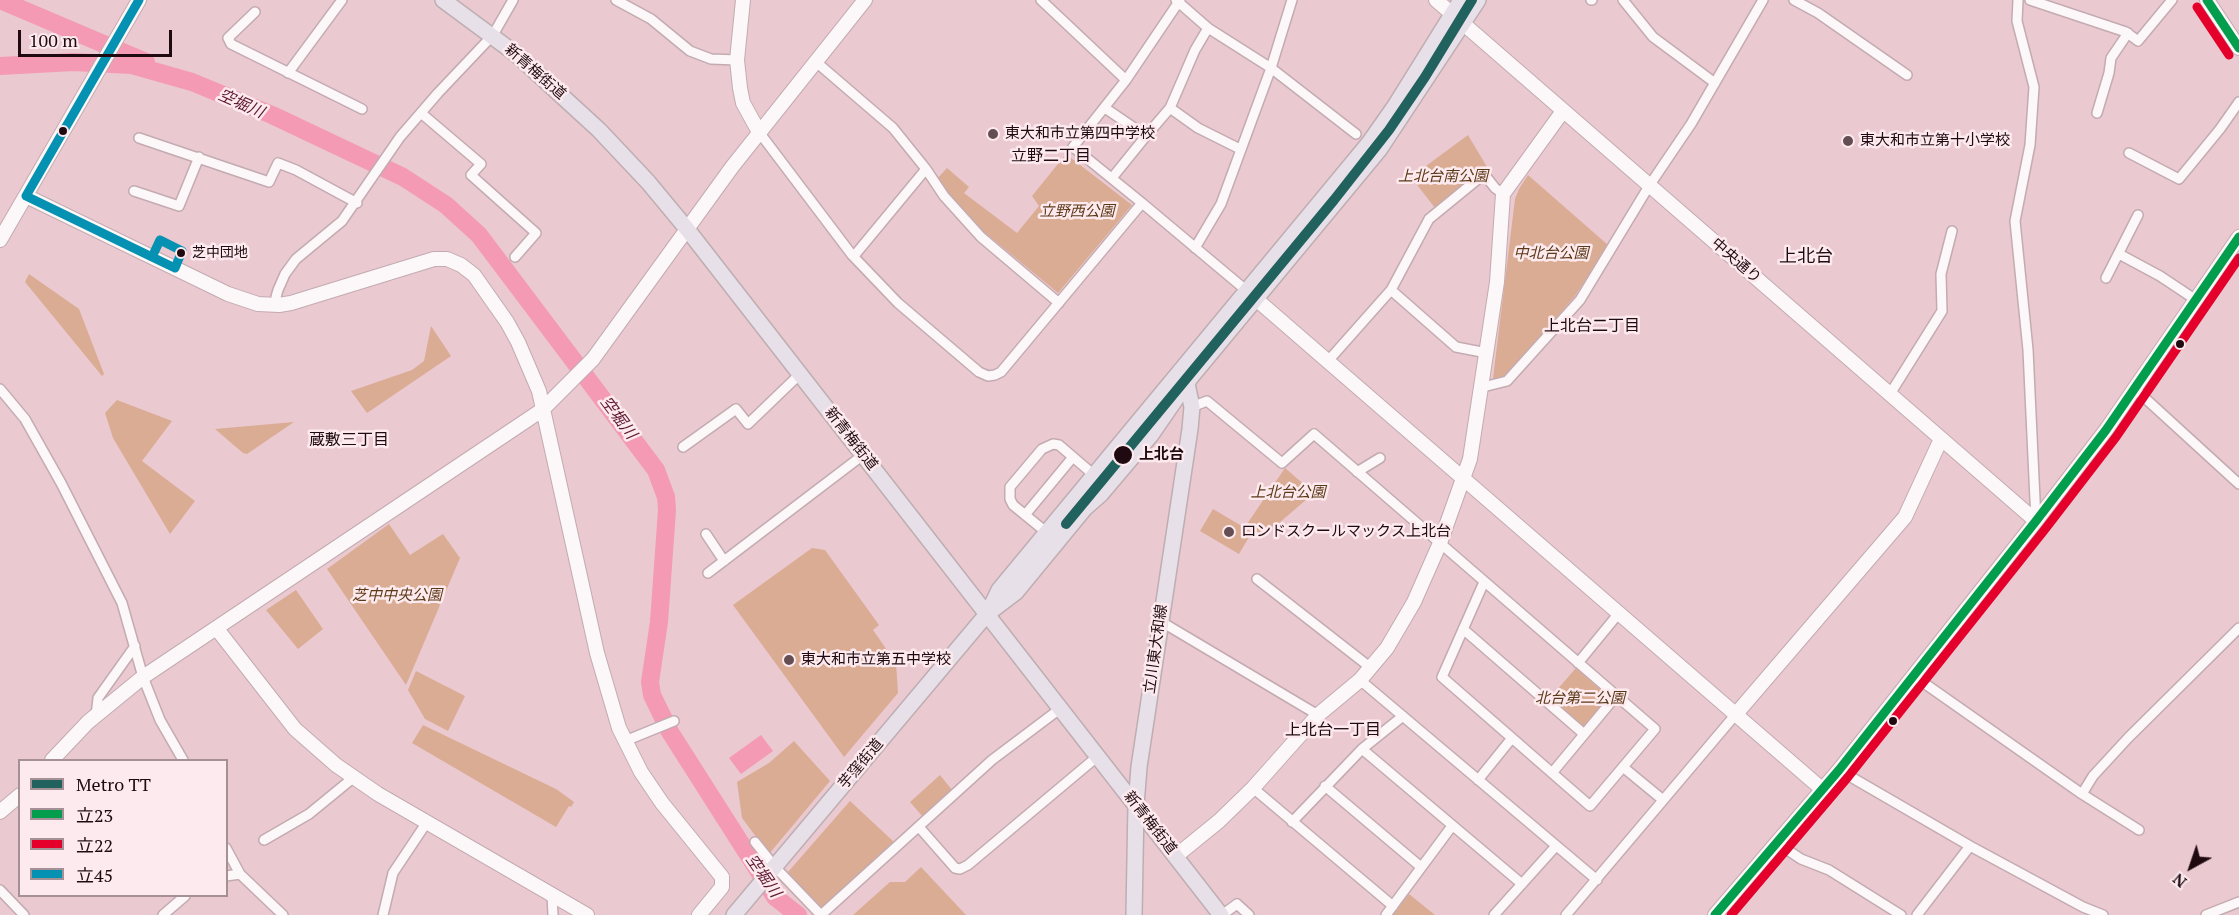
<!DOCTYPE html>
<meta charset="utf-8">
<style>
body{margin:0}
#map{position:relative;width:2239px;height:915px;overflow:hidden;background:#eac9d1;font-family:"PT Serif","Noto Sans JP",serif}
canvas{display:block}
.legend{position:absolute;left:18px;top:759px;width:210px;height:138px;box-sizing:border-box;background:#fdeaee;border:2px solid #a49095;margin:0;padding:8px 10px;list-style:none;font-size:18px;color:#1e0a10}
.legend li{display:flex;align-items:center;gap:12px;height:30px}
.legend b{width:30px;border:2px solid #a49095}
.north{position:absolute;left:2161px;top:837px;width:60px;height:60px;-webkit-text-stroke:4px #fdeaee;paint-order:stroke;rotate:220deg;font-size:16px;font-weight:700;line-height:24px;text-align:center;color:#1e0a10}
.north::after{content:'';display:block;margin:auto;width:21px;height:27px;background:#1e0a10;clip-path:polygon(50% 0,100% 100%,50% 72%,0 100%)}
.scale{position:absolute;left:18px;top:30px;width:154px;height:27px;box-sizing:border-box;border:3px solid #1e0a10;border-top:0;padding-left:8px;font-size:18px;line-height:21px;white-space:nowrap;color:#1e0a10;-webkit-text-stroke:4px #fdeaee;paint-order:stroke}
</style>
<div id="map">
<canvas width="2239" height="915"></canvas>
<ul class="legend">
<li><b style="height:8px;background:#22625e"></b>Metro TT</li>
<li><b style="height:8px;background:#029e4e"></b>立23</li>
<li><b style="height:8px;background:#e4002b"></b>立22</li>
<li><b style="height:8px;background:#0491b2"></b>立45</li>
</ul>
<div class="north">N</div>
<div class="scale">100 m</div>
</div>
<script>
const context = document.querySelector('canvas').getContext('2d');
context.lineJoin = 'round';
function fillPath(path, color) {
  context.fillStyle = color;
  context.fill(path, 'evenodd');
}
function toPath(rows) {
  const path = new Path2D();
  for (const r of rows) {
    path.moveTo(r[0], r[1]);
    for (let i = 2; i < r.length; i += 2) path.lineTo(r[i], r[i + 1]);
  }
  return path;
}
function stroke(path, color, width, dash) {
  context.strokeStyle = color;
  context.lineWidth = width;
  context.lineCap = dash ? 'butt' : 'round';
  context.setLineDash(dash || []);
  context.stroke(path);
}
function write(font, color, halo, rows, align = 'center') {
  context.font = font + ' "PT Serif","Noto Sans JP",serif';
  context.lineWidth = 5;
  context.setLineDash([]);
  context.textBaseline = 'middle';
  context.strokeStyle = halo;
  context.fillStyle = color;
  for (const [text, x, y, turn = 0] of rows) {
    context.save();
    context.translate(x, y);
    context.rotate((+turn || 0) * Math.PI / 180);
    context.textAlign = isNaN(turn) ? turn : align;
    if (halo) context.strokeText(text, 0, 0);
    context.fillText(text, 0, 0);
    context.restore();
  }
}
fillPath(toPath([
 [1468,135,1487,167,1435,208,1411,177],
 [1066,154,1132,205,1058,293,966,217,937,179,947,168,969,187,964,193,1017,233,1039,206,1032,196],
 [1528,175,1608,245,1575,296,1503,380,1497,380,1493,378,1515,199,1519,189],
 [29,274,79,309,104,374,102,376,25,282],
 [431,326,451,356,367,413,351,391,412,370,424,361],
 [117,400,172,421,142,461,195,501,170,534,113,438,105,413],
 [294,422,247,454,243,453,215,429],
 [1285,468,1314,493,1279,523,1259,533,1247,524],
 [1213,509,1252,532,1239,554,1200,531],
 [389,524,410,555,443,534,460,558,406,685,327,569],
 [812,548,825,550,879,625,873,630,896,663,898,693,844,757,733,605],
 [296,590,323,629,298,649,266,610],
 [1576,668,1610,698,1583,729,1549,699],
 [416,671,465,696,448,731,425,719,408,690],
 [423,725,556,789,574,802,571,807,569,806,556,827,412,743],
 [794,741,830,781,769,854,742,818,737,782,769,763],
 [940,775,952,790,923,817,910,802],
 [850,801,894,842,825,907,818,906,788,872],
 [921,867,966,915,853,915,890,882,905,882],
 [1409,894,1435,915,1392,915]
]), '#daac93');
fillPath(toPath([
 [761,735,773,751,741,774,729,758]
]), '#f49ab4');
stroke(toPath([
 [0,0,146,62],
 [0,66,73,62,132,65,192,82,272,115,403,177,446,205,479,235,656,470,666,497,667,510,659,622,650,682,652,695,670,732,775,897,798,915]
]), '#f49ab4', 18);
const street = toPath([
 [616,0,651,19,690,51,711,59,737,60],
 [1041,0,1126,80],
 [1176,0,1208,28],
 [1591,0,1592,0],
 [1623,0,1653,37,1715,83],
 [1794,0,1818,13,1907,75],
 [2018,0,2017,21,2034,87,2030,145,2015,221,2028,350,2036,521],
 [2030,0,2126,32,2138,41,2172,0],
 [255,12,228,38,231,44,362,109],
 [815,61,893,128,926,169,944,196,981,237,1059,303],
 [288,73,342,0],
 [1105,108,1146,136,1170,108],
 [421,113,481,164,471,175,536,233,515,257],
 [2097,113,2109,73,2111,58,2128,33],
 [759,132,852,255,898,303,979,372,988,376,995,375,1001,372,1142,203,1073,147,1126,80,1180,0],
 [139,138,269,182,278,163,296,170,357,203],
 [1240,149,1198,128,1170,108,1195,50,1208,28,1271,68,1292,0],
 [2129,153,2179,179,2220,129,2239,102],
 [1112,178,1146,136],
 [134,191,179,206,199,157],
 [1142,203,1247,291],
 [1195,248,1221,204,1271,68,1356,134],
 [2119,254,2160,276,2196,300],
 [854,256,926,169],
 [2106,278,2138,215],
 [1391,290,1456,347,1487,353],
 [279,305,276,297,278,290,285,274,296,259,342,221,400,137,438,93,493,35,513,0],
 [1328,361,1391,290,1429,219,1484,174,1495,188,1503,194],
 [1483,387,1507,381,1580,300,1649,186,1691,124,1763,0],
 [0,389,25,419,61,483,122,603,143,677,160,720,183,760],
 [2135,389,2239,484],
 [1890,394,1942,311,1941,274,1952,231],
 [1192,407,1207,401,1282,463,1314,434,1655,729,1590,806,1442,677,1484,582],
 [683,447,736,409,748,424,800,374],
 [1357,472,1380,458],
 [1025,515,1073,457],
 [1051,533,1046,532,1013,505,1010,499,1010,487,1042,449,1053,444,1059,445,1094,475],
 [706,534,724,561],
 [708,573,863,455],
 [1257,579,1371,668],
 [1160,621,1318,715],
 [1463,629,1584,734],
 [1578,663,1619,613],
 [1914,676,2082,794,2093,776,2128,738,2239,628],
 [1360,680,1597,880],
 [96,716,98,698,135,646],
 [625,741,674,721],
 [1362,749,1522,884],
 [1623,767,1663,800],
 [1839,770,1970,846,2083,907,2103,915],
 [1552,773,1616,696],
 [1478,780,1512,738],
 [1325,786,1421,867],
 [1253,788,1393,906],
 [2082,794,2139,830],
 [1292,822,1362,749,1403,716],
 [919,827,955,868,960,869,968,865,1098,756],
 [264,840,309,814,353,778],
 [755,842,775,867,821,915],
 [1777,843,1801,859,1829,870,1901,915],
 [226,848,240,874,283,915],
 [226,876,240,874],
 [0,890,24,915],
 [552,895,553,915],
 [163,915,185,896],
 [383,915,393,873,427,822],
 [821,915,992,760,1061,708],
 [1222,915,1237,904,1249,915],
 [1386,915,1452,826],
 [1494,915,1556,846],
 [1566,915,1736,714],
 [1917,915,1970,846],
 [2206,915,2239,902]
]);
const secondary = toPath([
 [743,0,737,60,740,88,743,103,759,132],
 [1436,0,2036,521],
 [2207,0,2239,48],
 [26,196,228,294,258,304,279,305,291,303,434,259,447,259,461,265,474,275,507,322,518,342,539,391,597,653,619,728,641,772,662,803,722,877,722,887,699,915],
 [0,240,139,0],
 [1249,293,1823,790],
 [217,629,295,729,336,765,378,794,587,915],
 [1736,714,1905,517,1941,439],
 [52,760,88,722,143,677,542,410,593,359,732,167,865,0],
 [0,812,20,795],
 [1176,856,1219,821,1253,788,1318,715,1360,680,1387,648,1414,602,1440,543,1470,459,1497,282,1503,194,1563,111],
 [1715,915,1839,770,2036,521,2106,430,2239,237]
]);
const primary = toPath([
 [443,0,516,54,599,130,648,182,687,229,1221,915],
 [989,611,999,590,1369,143,1395,106,1461,0],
 [734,915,987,614,1016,592,1085,508,1101,494,1151,435,1191,377,1379,150,1478,0],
 [1134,915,1136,805,1139,767,1190,429,1192,407,1187,384]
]);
stroke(street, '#c3abb1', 12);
stroke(secondary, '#c3abb1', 16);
stroke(primary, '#beaeb1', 18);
stroke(street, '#fcf7f8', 9);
stroke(secondary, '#fcf7f8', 14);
stroke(primary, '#e8e0e9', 15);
stroke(toPath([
 [2207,0,2239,48],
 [1715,915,1839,770,2036,521,2106,430,2239,237]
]), '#029e4e', 9);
stroke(toPath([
 [2197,7,2229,55],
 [1731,915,1848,777,2046,528,2116,437,2239,258]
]), '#e4002b', 9);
stroke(toPath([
 [139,0,26,196,152,257],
 [160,240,182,251,175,268,152,257,160,240]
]), '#0491b2', 9);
stroke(toPath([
 [1066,524,1334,200,1389,130,1425,77,1472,0]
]), '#22625e', 10);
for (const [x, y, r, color] of [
 [63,131,5,"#1e0a10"],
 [993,134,6,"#654d54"],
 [1848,141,6,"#654d54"],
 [181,253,5,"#1e0a10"],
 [2180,344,5,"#1e0a10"],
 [1123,455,10,"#1e0a10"],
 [1229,532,6,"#654d54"],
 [789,660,6,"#654d54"],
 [1893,721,5,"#1e0a10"]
]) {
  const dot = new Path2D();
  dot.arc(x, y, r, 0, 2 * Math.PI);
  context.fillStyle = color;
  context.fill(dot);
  stroke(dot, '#fdeaee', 2);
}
write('14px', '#1e0a10', '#fdeaee', [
 ["芝中団地",192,253]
], 'left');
write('15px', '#1e0a10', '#fdeaee', [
 ["新青梅街道",535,72,41],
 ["中央通り",1736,261,41],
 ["新青梅街道",851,439,52],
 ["立川東大和線",1156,649,-82],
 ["芋窪街道",861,764,-50],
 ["新青梅街道",1150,823,52]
]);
write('15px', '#1e0a10', '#fdeaee', [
 ["東大和市立第四中学校",1005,134],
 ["東大和市立第十小学校",1860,141],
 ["ロンドスクールマックス上北台",1241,532],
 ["東大和市立第五中学校",801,660]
], 'left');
write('italic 15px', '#5c3917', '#fdeaee', [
 ["上北台南公園",1443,177],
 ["立野西公園",1077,212],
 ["中北台公園",1551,254],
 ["上北台公園",1288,493],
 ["芝中中央公園",397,596],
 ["北台第二公園",1580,699]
]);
write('bold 15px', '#1e0a10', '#fdeaee', [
 ["上北台",1139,455]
], 'left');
write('italic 16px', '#5d1731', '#fdeaee', [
 ["空堀川",241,104,24],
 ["空堀川",618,418,53],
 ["空堀川",763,876,55]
]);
write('16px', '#1e0a10', '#fdeaee', [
 ["立野二丁目",1051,156],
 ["上北台二丁目",1592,326],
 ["蔵敷三丁目",349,440],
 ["上北台一丁目",1333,730]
]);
write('18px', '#1e0a10', '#fdeaee', [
 ["上北台",1806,257]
]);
</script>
